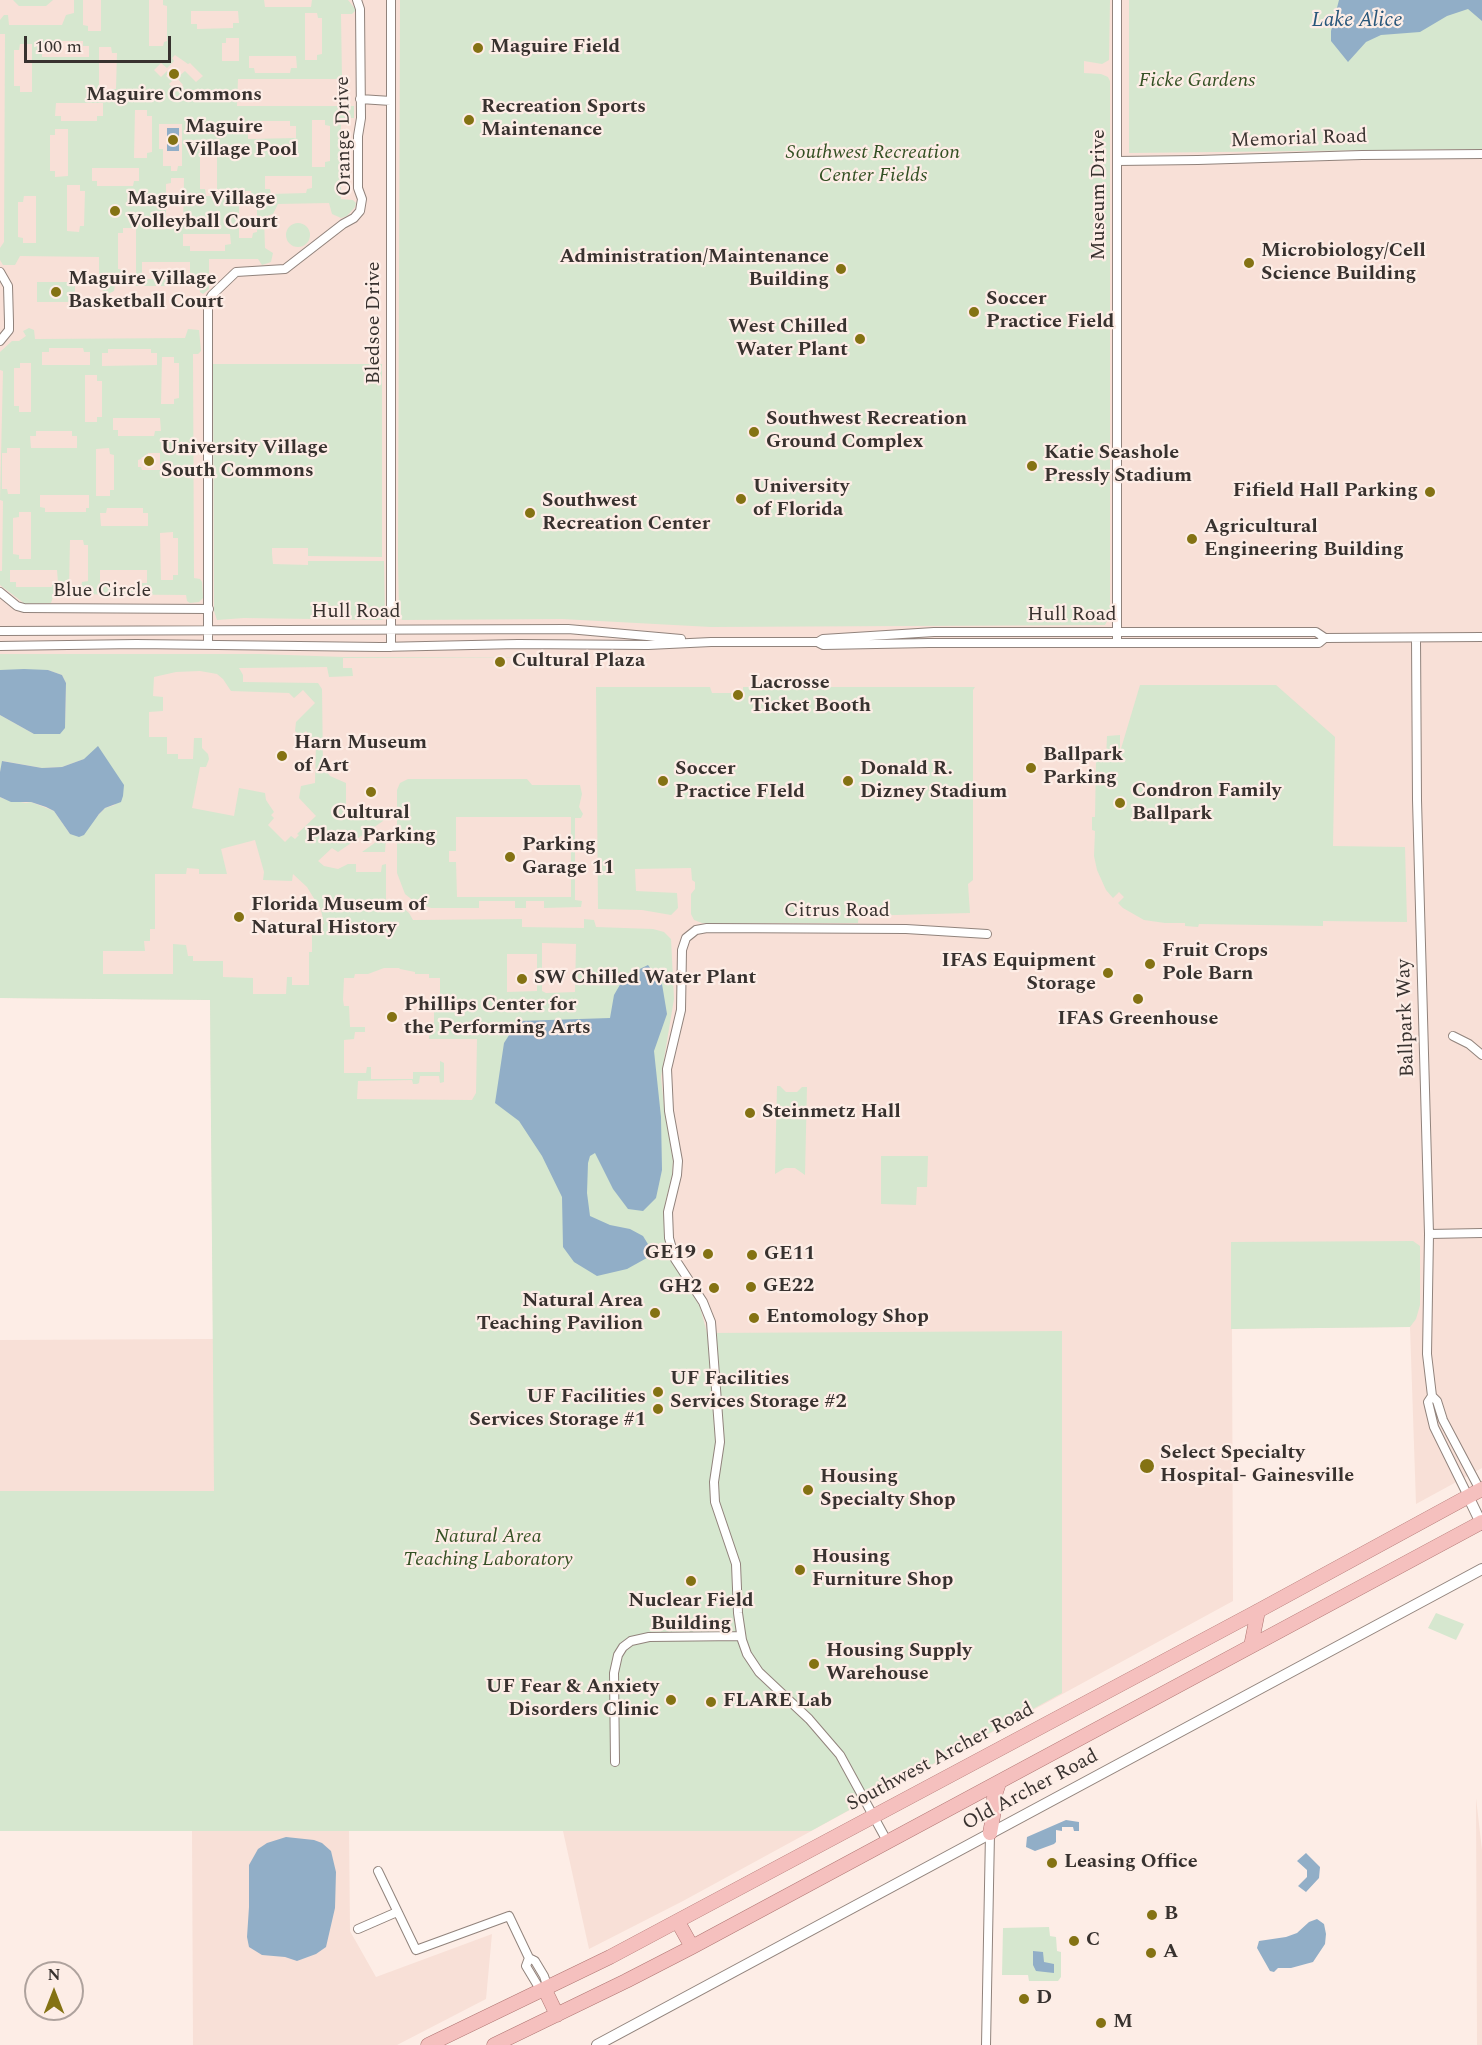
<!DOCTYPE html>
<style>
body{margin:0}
#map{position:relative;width:1482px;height:2045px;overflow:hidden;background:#fdede6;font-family:Spectral,serif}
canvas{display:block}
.north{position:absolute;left:24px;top:1961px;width:60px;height:60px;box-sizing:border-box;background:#fdede6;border:2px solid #aea29d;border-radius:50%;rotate:0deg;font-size:16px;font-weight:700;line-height:24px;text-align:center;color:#38322f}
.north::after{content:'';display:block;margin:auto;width:21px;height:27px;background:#847213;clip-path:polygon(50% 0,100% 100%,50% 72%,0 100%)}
.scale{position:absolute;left:24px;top:36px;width:147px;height:27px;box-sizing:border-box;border:3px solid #38322f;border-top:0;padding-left:8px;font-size:18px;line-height:21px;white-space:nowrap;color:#38322f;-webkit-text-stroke:4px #fdede6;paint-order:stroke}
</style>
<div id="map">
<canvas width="1482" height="2045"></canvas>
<div class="north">N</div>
<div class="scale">100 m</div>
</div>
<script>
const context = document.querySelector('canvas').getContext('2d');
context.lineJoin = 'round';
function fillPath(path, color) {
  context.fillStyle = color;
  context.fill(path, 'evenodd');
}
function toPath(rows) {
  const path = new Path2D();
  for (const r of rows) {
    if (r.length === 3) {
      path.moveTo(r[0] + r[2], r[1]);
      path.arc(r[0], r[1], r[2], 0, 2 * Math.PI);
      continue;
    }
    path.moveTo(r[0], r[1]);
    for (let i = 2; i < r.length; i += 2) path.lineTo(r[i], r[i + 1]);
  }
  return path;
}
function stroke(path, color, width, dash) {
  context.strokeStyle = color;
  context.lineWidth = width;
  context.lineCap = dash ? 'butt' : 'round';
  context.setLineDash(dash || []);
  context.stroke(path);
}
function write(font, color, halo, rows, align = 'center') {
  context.font = font + ' Spectral,serif';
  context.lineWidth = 4.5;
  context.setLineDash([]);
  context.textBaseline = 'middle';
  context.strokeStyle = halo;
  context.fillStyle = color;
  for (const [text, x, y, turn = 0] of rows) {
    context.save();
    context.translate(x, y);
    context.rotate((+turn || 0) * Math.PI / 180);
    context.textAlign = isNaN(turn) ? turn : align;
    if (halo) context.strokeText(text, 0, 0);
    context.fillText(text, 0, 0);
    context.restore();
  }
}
fillPath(toPath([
 [0,0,1482,0,1482,1468,1416,1504,1410,1327,1232,1329,1233,1601,683,1901,589,1949,563,1831,349,1831,350,1931,376,1977,492,1934,486,1999,397,2045,193,2045,192,1831,0,1831,0,1340,213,1339,210,1000,0,998],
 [1476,1798,1482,1850,1482,2045,1477,2045]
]), '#f8e0d7');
fillPath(toPath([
 [13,0,53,0,46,6,19,6],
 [74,0,83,0,83,25,88,26,88,31,101,31,101,0,149,0,149,46,163,46,164,42,167,41,167,6,163,5,163,0,264,0,265,7,311,7,312,0,348,0,356,10,352,14,341,14,342,79,238,79,237,106,354,106,354,118,341,118,341,199,353,200,356,203,355,207,347,216,341,218,332,214,329,203,278,204,273,214,264,217,265,248,273,253,271,262,262,265,258,259,209,259,209,289,203,294,200,292,199,286,115,286,114,291,108,294,103,291,99,284,99,257,20,256,15,265,3,265,0,260,0,248,4,242,5,34,0,34,0,20,4,15,8,15,9,25,62,25,66,15,74,13],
 [191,11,238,11,239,23,233,23,233,28,197,29,197,24,191,24],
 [305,13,317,13,318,18,322,18,322,54,317,55,317,60,305,60],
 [226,38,239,38,239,61,222,61,222,43,226,43],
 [48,41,83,41,83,46,89,46,89,57,42,57,42,46,47,46],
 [20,44,32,44,32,92,20,92,20,86,14,86,14,50,19,50],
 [99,47,111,47,112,53,117,53,116,89,111,89,111,95,99,94],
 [175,55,188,64,190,63,203,76,196,82,185,71,177,78,183,85,177,92,169,84,174,79,172,77,170,79,166,76,168,73,167,71,161,77,154,70,161,63,167,68,174,61,172,58],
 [249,56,296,56,297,68,291,68,290,73,255,73,254,68,249,68],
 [56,103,103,103,103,116,97,116,97,121,61,121,61,116,55,116],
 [135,110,147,110,147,116,152,116,152,152,147,153,147,158,134,158],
 [312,120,325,120,325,125,330,126,330,161,325,162,325,167,312,167],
 [254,121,290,121,290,126,296,126,296,138,248,139,248,126,254,125],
 [159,124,182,124,182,166,178,166,177,171,171,171,171,166,163,166,163,149,159,149],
 [55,129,68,129,68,176,55,177,55,171,50,171,50,135,55,135],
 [204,149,217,149,217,196,206,196,205,189,200,189,200,154,204,154],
 [92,168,139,168,139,181,134,181,133,186,97,186,97,181,92,181],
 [265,176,312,176,312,188,307,189,306,193,271,194,270,189,265,189],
 [171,178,184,178,183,225,171,225,171,220,166,220,166,184,171,183],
 [67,185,80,185,80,191,85,191,84,226,80,226,79,232,67,231],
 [239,191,251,191,252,196,257,197,257,232,253,233,252,238,239,238],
 [24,196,36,196,36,243,23,243,23,238,18,237,18,202,23,202],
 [123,228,136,228,136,275,123,275,123,270,118,269,118,233,123,233],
 [183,234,230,234,231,244,225,245,225,251,190,251,190,246,183,246],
 [142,262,190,262,190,274,183,274,183,279,147,279,147,275,142,274],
 [400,0,1110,0,1109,60,1102,64,1084,61,1084,73,1101,74,1108,77,1110,81,1110,615,1105,625,711,627,562,619,402,620,399,614,398,559],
 [1129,0,1482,0,1482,149,1129,153],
 [298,235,12],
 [37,282,75,282,75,302,37,302],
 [29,328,34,330,35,339,185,338,188,329,199,330,201,351,198,354,193,354,194,578,200,579,202,582,203,598,199,602,190,603,187,601,186,595,54,594,51,603,25,604,0,585,0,571,2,571,3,501,0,500,3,371,0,370,0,352,12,341,19,341,26,336,23,331],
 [49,348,83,348,84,352,90,352,90,365,42,365,42,352,49,352],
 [108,349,151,349,151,353,157,353,157,365,102,366,102,353,108,353],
 [162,357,174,357,174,363,179,363,179,398,174,399,174,404,161,404],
 [20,363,31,363,31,412,19,412,19,406,14,406,14,368,20,368],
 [85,375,97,375,97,381,102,381,102,417,97,417,97,422,85,422],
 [113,418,160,418,161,431,155,431,154,436,118,436,118,430,113,430],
 [36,431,72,431,72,436,77,436,77,448,31,448,30,436,36,436],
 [7,448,20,448,20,494,8,494,7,489,2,489,2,453,7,453],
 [109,448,110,454,114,455,114,490,110,490,110,496,96,496,96,449],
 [148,453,160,453,160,470,142,470,141,467,138,467,138,460,141,459,142,457,147,457],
 [40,495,89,495,89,508,86,508,86,512,45,512,45,508,40,507],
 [107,508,143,508,143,513,148,513,148,526,101,526,100,513,106,513],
 [19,512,31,512,31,559,19,559,19,555,13,554,13,518,19,517],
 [173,532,173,538,178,538,178,575,173,575,173,580,161,580,160,533],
 [70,540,83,540,84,545,88,545,88,581,82,582,81,587,69,587],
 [10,570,57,570,58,583,52,583,52,587,16,587,16,582,10,582],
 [100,570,147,570,147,583,142,583,142,588,106,587,105,582,100,582],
 [213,364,382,364,382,557,308,556,308,548,272,548,272,554,273,564,308,565,308,561,384,561,385,614,383,620,244,618,217,620,214,611],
 [0,654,260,654,343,657,593,657,343,658,343,668,352,668,353,676,329,677,327,667,239,668,243,675,243,682,318,683,322,689,323,767,330,776,346,783,346,815,386,816,383,821,338,852,332,848,318,861,324,866,338,869,348,864,356,864,356,872,381,872,382,865,386,864,386,905,402,907,409,913,413,920,522,919,522,927,584,928,584,919,594,920,596,927,653,929,664,932,671,939,674,999,661,1077,664,1107,673,1161,672,1176,665,1203,664,1227,668,1252,700,1307,707,1333,1062,1331,1062,1693,811,1831,0,1831,0,1491,214,1491,210,1000,0,998,0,797,4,799,26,803,31,802,54,811,70,834,92,822,105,808,115,805,84,759,62,767,42,768,3,761,0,772,0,715,34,734,65,728,66,683,62,675,48,670,0,670],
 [200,671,217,674,223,679,231,691,289,693,294,698,303,690,315,703,296,722,295,731,300,736,306,731,316,743,315,783,301,786,299,798,316,816,297,834,299,835,295,839,291,836,285,842,268,825,274,818,271,815,274,812,266,800,265,793,239,788,234,816,192,808,200,767,206,767,209,759,208,754,202,748,202,738,194,738,193,759,178,759,178,754,167,754,167,737,149,737,149,712,163,711,163,697,153,696,154,677,176,672],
 [255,840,264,872,263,880,292,881,293,874,307,887,321,910,324,924,312,925,312,952,309,952,309,985,292,985,292,977,287,977,286,994,253,994,253,978,223,977,223,961,193,961,193,956,188,956,186,945,173,944,173,974,103,974,103,951,145,951,144,941,150,941,150,929,155,929,155,874,186,874,187,868,199,869,199,874,227,874,221,849],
 [542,943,576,944,575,992,546,993,542,991],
 [507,954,537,954,537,991,507,992],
 [384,968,399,968,400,969,415,972,415,974,429,974,429,978,440,978,440,1004,434,1004,434,1027,418,1027,418,1030,429,1032,429,1039,477,1039,476,1093,472,1100,357,1099,358,1081,412,1080,413,1084,417,1084,419,1083,420,1076,439,1076,440,1083,444,1082,444,1063,440,1061,440,1072,413,1072,413,1079,371,1079,371,1067,367,1067,366,1073,344,1073,344,1040,354,1039,355,1032,365,1032,365,1027,350,1027,349,1006,344,1006,343,1000,344,978,354,978,355,974,368,974],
 [1140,685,1276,685,1335,737,1333,846,1405,847,1407,922,1323,921,1323,926,1199,924,1198,927,1185,926,1185,923,1165,923,1144,920,1123,908,1118,903,1124,897,1119,892,1113,898,1106,890,1097,870,1094,856,1095,831,1092,830,1092,817,1095,817,1096,759,1106,759,1107,736,1120,735,1120,752],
 [710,687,712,693,743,693,743,687,975,687,973,690,973,880,968,884,970,913,859,916,859,912,858,923,702,923,694,920,691,914,691,894,695,889,695,882,692,880,691,868,635,869,636,891,677,893,678,908,671,915,642,910,598,909,596,687],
 [408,779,527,779,532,785,580,785,582,794,579,807,583,814,581,818,575,818,575,900,582,901,581,907,544,908,544,901,526,901,526,908,515,908,515,901,479,901,479,908,431,908,415,902,405,894,397,873,397,790,400,783],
 [456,817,571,817,571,897,457,897,456,862,449,862,449,851,456,851],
 [383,837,386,838,385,852,362,852],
 [777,1086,780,1086,786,1092,797,1092,802,1087,807,1087,805,1175,795,1168,785,1168,775,1174],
 [881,1156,928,1156,927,1187,917,1187,916,1205,881,1204],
 [1413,1241,1420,1246,1420,1305,1416,1319,1410,1327,1231,1329,1231,1242],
 [1436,1613,1464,1624,1456,1640,1428,1628],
 [1049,1927,1050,1936,1056,1937,1057,1951,1061,1952,1061,1977,1058,1981,1029,1981,1028,1975,1002,1975,1003,1928]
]), '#d6e7cf');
fillPath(toPath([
 [1339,0,1482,0,1482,21,1468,9,1447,16,1420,32,1381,35,1366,42,1348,62,1331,41,1331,31],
 [167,128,179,128,179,151,167,151],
 [24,669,48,670,62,675,66,683,65,728,60,734,34,734,0,715,0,670],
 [98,746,124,785,123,796,121,802,105,808,99,814,84,835,79,837,70,834,54,811,46,807,31,802,11,802,0,797,0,772,2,761,42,768,62,767,84,759],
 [648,965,662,984,667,1014,654,1051,661,1117,662,1170,656,1198,643,1211,628,1209,613,1189,595,1153,590,1156,588,1163,587,1193,590,1216,610,1225,630,1229,643,1236,654,1254,627,1269,597,1276,574,1262,563,1247,562,1197,542,1156,519,1121,495,1103,504,1043,518,1021,610,1018,614,995,625,976],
 [1066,1820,1079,1822,1079,1831,1074,1831,1073,1827,1062,1827,1062,1831,1056,1830,1056,1842,1054,1844,1035,1851,1026,1847,1027,1837],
 [286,1837,314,1840,322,1843,331,1851,336,1872,335,1908,326,1947,316,1954,297,1961,285,1957,262,1955,249,1947,247,1937,249,1907,249,1865,258,1849,267,1843],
 [1306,1853,1320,1867,1319,1878,1306,1892,1298,1886,1307,1877,1307,1870,1297,1861],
 [1317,1919,1324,1924,1326,1934,1325,1944,1313,1962,1291,1968,1278,1968,1274,1972,1270,1971,1257,1948,1259,1941,1286,1937,1297,1933,1309,1922],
 [1033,1951,1043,1952,1044,1962,1054,1964,1054,1973,1036,1971,1033,1965]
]), '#91aec7');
const minor = toPath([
 [391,0,391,647],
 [1117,0,1117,639],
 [360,99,391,101],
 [1117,161,1198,160,1362,155,1482,154],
 [0,272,8,286,9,322,9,330,0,341],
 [0,592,17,606,24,608,209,609],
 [0,631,568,629,681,639],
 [1416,638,1417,800,1429,1234,1427,1354,1432,1396,1428,1402,1434,1427,1468,1496],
 [819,643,823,645,929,643,1319,643,1325,638,1482,637],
 [208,644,208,302,212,295,236,272,285,269,343,224,354,218,360,211,362,199,358,188,358,136,361,118,360,9,357,0],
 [0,646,136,644,380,647,518,644,648,645,711,642,818,642,823,639,934,632,1316,632,1325,638],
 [1453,1036,1469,1044,1482,1055],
 [1429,1234,1482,1233],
 [1432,1396,1437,1401,1443,1420,1480,1490],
 [615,1762,614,1673,618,1655,623,1647,631,1641,649,1637,741,1636],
 [887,1841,840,1755,809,1719,759,1672,747,1654,742,1640,738,1613,736,1564,715,1502,714,1482,720,1442,711,1322,703,1302,675,1259,669,1238,668,1212,677,1175,678,1161,669,1111,667,1069,681,1010,682,950,686,938,696,930,707,928,906,929,987,934],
 [378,1871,416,1950,509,1916,529,1958],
 [358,1929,397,1912],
 [529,1958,535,1961,544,1976,546,1982,545,1990,538,1986,526,1966,529,1958],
 [986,2045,990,1833]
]);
const tertiary = toPath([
 [1468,1496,1482,1525],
 [597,2045,1482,1569]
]);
const primary = toPath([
 [1251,1646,1258,1611],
 [990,1833,994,1811,994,1798,999,1783],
 [678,1922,692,1947],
 [545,1990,557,2015],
 [428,2045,610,1957,1258,1611,1482,1489],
 [494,2045,626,1981,692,1947,1482,1522]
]);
stroke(minor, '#91837c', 10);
stroke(tertiary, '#91837c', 12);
stroke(primary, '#ae7370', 15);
stroke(minor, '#fff', 8);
stroke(tertiary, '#fff', 10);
stroke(primary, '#f5c0be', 14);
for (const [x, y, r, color] of [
 [478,48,6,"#847213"],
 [174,74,6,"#847213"],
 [469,120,6,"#847213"],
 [173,140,6,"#847213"],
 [115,211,6,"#847213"],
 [1249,263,6,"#847213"],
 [841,269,6,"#847213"],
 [56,292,6,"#847213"],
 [974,312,6,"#847213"],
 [860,339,6,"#847213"],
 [754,432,6,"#847213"],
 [149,461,6,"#847213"],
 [1032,466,6,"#847213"],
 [1430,492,6,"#847213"],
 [741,499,6,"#847213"],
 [530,513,6,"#847213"],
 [1192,539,6,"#847213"],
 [500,662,6,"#847213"],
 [738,695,6,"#847213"],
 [282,756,6,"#847213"],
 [1031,768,6,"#847213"],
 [663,781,6,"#847213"],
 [848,781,6,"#847213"],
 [371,792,6,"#847213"],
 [1120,803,6,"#847213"],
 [510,857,6,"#847213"],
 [239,917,6,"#847213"],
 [1150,964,6,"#847213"],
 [1108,973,6,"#847213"],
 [522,979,6,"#847213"],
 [1138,999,6,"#847213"],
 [392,1017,6,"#847213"],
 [750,1113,6,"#847213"],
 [708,1254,6,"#847213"],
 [752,1255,6,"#847213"],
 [751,1287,6,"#847213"],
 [714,1288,6,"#847213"],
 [655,1313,6,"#847213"],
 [754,1318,6,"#847213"],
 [658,1392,6,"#847213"],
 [658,1409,6,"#847213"],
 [1147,1466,8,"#847213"],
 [808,1490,6,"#847213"],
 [800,1570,6,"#847213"],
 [691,1581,6,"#847213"],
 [814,1664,6,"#847213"],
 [671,1700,6,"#847213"],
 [711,1702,6,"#847213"],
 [1052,1863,6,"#847213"],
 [1152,1915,6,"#847213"],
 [1074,1941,6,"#847213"],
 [1151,1953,6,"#847213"],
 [1024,1999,6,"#847213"],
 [1101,2023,6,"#847213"]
]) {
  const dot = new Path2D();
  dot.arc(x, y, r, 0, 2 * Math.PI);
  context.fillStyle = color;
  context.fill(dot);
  stroke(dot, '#fdede6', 2);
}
write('bold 20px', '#38322f', '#fdede6', [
 ["Maguire Field",490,48],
 ["Maguire Commons",174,96,"center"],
 ["Recreation Sports",481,108],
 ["Maintenance",481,131],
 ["Maguire",185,128],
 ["Village Pool",185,151],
 ["Maguire Village",127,200],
 ["Volleyball Court",127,223],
 ["Microbiology/Cell",1261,252],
 ["Science Building",1261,275],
 ["Administration/Maintenance",829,258,"right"],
 ["Building",829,281,"right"],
 ["Maguire Village",68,280],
 ["Basketball Court",68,303],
 ["Soccer",986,300],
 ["Practice Field",986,323],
 ["West Chilled",848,328,"right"],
 ["Water Plant",848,351,"right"],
 ["Southwest Recreation",766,420],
 ["Ground Complex",766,443],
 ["University Village",161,449],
 ["South Commons",161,472],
 ["Katie Seashole",1044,454],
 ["Pressly Stadium",1044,477],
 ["University",753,488],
 ["of Florida",753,511],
 ["Fifield Hall Parking",1418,492,"right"],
 ["Southwest",542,502],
 ["Recreation Center",542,525],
 ["Agricultural",1204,528],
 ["Engineering Building",1204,551],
 ["Cultural Plaza",512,662],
 ["Lacrosse",750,684],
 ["Ticket Booth",750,707],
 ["Harn Museum",294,744],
 ["of Art",294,767],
 ["Ballpark",1043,756],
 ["Parking",1043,779],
 ["Soccer",675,770],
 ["Practice FIeld",675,793],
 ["Donald R.",860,770],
 ["Dizney Stadium",860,793],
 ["Condron Family",1132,792],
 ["Ballpark",1132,815],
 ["Cultural",371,814,"center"],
 ["Plaza Parking",371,837,"center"],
 ["Parking",522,846],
 ["Garage 11",522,869],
 ["Florida Museum of",251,906],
 ["Natural History",251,929],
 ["Fruit Crops",1162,952],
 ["Pole Barn",1162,975],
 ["IFAS Equipment",1096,962,"right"],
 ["Storage",1096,985,"right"],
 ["SW Chilled Water Plant",534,979],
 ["Phillips Center for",404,1006],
 ["the Performing Arts",404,1029],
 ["IFAS Greenhouse",1138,1020,"center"],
 ["Steinmetz Hall",762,1113],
 ["GE19",696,1254,"right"],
 ["GE11",764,1255],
 ["GE22",763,1287],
 ["GH2",702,1288,"right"],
 ["Natural Area",643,1302,"right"],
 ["Teaching Pavilion",643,1325,"right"],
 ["Entomology Shop",766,1318],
 ["UF Facilities",670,1380],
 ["Services Storage #2",670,1403],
 ["UF Facilities",646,1398,"right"],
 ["Services Storage #1",646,1421,"right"],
 ["Select Specialty",1160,1454],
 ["Hospital- Gainesville",1160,1477],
 ["Housing",820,1478],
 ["Specialty Shop",820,1501],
 ["Housing",812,1558],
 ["Furniture Shop",812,1581],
 ["Nuclear Field",691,1602,"center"],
 ["Building",691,1625,"center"],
 ["Housing Supply",826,1652],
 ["Warehouse",826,1675],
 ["UF Fear & Anxiety",659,1688,"right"],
 ["Disorders Clinic",659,1711,"right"],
 ["FLARE Lab",723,1702],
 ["Leasing Office",1064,1863],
 ["B",1164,1915],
 ["C",1086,1941],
 ["A",1163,1953],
 ["D",1036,1999],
 ["M",1113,2023]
], 'left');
write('italic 20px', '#335023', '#fdede6', [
 ["Ficke Gardens",1197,82],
 ["Southwest Recreation",873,154],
 ["Center Fields",873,177],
 ["Natural Area",488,1538],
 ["Teaching Laboratory",488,1561]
]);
write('20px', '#38322f', '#fdede6', [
 ["Orange Drive",345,136,-91],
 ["Memorial Road",1299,140,-2],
 ["Museum Drive",1100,195,-90],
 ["Bledsoe Drive",375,323,-90],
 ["Blue Circle",102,592],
 ["Hull Road",356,613],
 ["Hull Road",1072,616],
 ["Citrus Road",837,912],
 ["Ballpark Way",1407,1018,-92],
 ["Southwest Archer Road",941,1758,-28],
 ["Old Archer Road",1031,1791,-28]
]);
write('italic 21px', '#28567a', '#fdede6', [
 ["Lake Alice",1357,22]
]);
</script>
